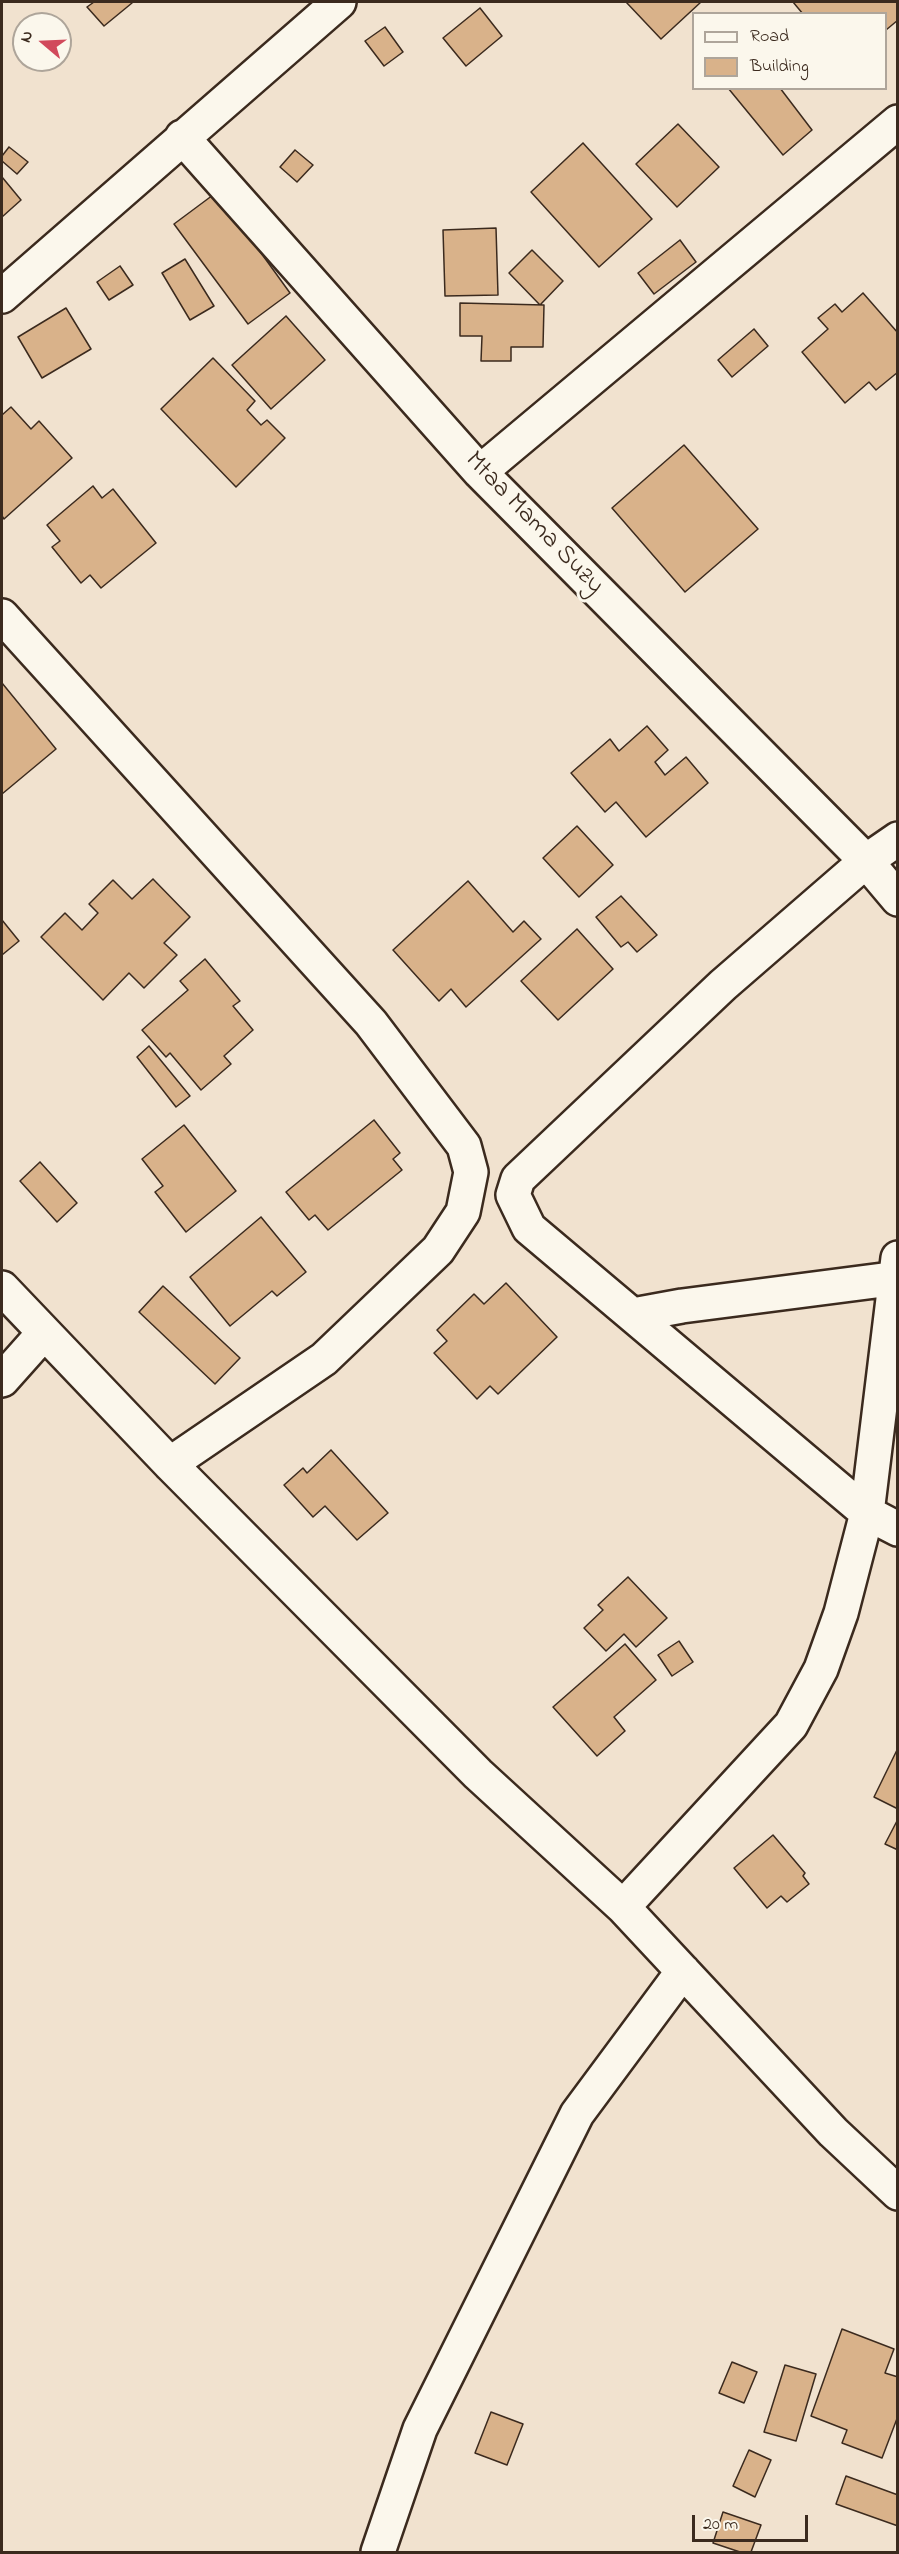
<!DOCTYPE html>
<style>
body{margin:0}
#map{position:relative;width:899px;height:2554px;overflow:hidden;background:#f1e2cf;font-family:"Indie Flower",sans-serif}
canvas{display:block}
.frame{position:absolute;inset:0;border:3px solid #3b2a1e;pointer-events:none}
.legend{position:absolute;left:692px;top:12px;width:195px;height:78px;box-sizing:border-box;background:#fbf7ec;border:2px solid #aea59a;margin:0;padding:8px 10px;list-style:none;font-size:18px;color:#3b2a1e}
.legend li{display:flex;align-items:center;gap:12px;height:30px}
.legend b{width:30px;border:2px solid #aea59a}
.north{position:absolute;left:12px;top:12px;width:60px;height:60px;box-sizing:border-box;background:#fbf7ec;border:2px solid #aea59a;border-radius:50%;rotate:289deg;font-size:16px;font-weight:700;line-height:24px;text-align:center;color:#3b2a1e}
.north::after{content:'';display:block;margin:auto;width:21px;height:27px;background:#d1495b;clip-path:polygon(50% 0,100% 100%,50% 72%,0 100%)}
.scale{position:absolute;left:692px;top:2515px;width:116px;height:27px;box-sizing:border-box;border:3px solid #3b2a1e;border-top:0;padding-left:8px;font-size:18px;line-height:21px;white-space:nowrap;color:#3b2a1e;-webkit-text-stroke:4px #fbf7ec;paint-order:stroke}
</style>
<div id="map">
<canvas width="899" height="2554"></canvas>
<div class="frame"></div>
<ul class="legend">
<li><b style="height:8px;background:#fbf7ec"></b>Road</li>
<li><b style="height:16px;background:#d9b28a"></b>Building</li>
</ul>
<div class="north">N</div>
<div class="scale">20 m</div>
</div>
<script>
const context = document.querySelector('canvas').getContext('2d');
context.lineJoin = 'round';
function fillPath(path, color) {
  context.fillStyle = color;
  context.fill(path, 'evenodd');
}
function toPath(rows) {
  const path = new Path2D();
  for (const r of rows) {
    path.moveTo(r[0], r[1]);
    for (let i = 2; i < r.length; i += 2) path.lineTo(r[i], r[i + 1]);
  }
  return path;
}
function stroke(path, color, width, dash) {
  context.strokeStyle = color;
  context.lineWidth = width;
  context.lineCap = dash ? 'butt' : 'round';
  context.setLineDash(dash || []);
  context.stroke(path);
}
function write(font, color, halo, rows, align = 'center') {
  context.font = font + ' "Indie Flower",sans-serif';
  context.lineWidth = 6;
  context.setLineDash([]);
  context.textBaseline = 'middle';
  context.strokeStyle = halo;
  context.fillStyle = color;
  for (const [text, x, y, turn = 0] of rows) {
    context.save();
    context.translate(x, y);
    context.rotate((+turn || 0) * Math.PI / 180);
    context.textAlign = isNaN(turn) ? turn : align;
    if (halo) context.strokeText(text, 0, 0);
    context.fillText(text, 0, 0);
    context.restore();
  }
}
const building = toPath([
 [94,2,131,2,132,3,104,26,87,7,94,2],
 [626,2,701,2,661,39,626,2],
 [793,2,898,2,898,20,886,30,886,14,803,14,793,2],
 [480,8,502,36,466,66,443,38,480,8],
 [385,27,403,52,384,66,365,41,385,27],
 [728,88,780,88,812,130,783,155,728,88],
 [678,124,719,167,677,207,636,164,678,124],
 [583,143,652,219,599,267,531,192,583,143],
 [9,147,28,162,17,174,2,161,2,156,9,147],
 [295,150,313,165,297,182,280,167,295,150],
 [2,177,21,200,2,217,2,177],
 [217,192,290,293,248,324,174,224,217,192],
 [496,228,498,295,445,296,443,230,496,228],
 [680,240,696,262,654,294,638,273,680,240],
 [532,250,563,281,540,305,509,273,532,250],
 [185,259,214,306,190,320,162,273,185,259],
 [120,266,133,285,109,300,97,282,120,266],
 [863,293,898,333,898,372,876,390,869,382,845,403,802,352,828,329,818,318,835,304,842,312,863,293],
 [460,303,544,305,543,347,511,347,511,361,481,361,482,336,460,336,460,303],
 [66,308,91,349,42,378,18,337,66,308],
 [286,316,325,360,271,409,232,365,286,316],
 [754,329,768,346,732,377,718,360,754,329],
 [213,358,255,401,247,410,261,425,267,420,285,438,236,487,161,409,213,358],
 [11,407,31,429,39,421,72,458,4,519,2,516,2,415,11,407],
 [684,445,758,529,685,592,612,508,684,445],
 [93,486,102,498,113,489,156,543,101,588,90,575,81,583,52,547,60,541,47,525,93,486],
 [2,683,56,749,2,794,2,683],
 [647,726,668,750,655,762,665,775,686,757,708,783,646,837,616,802,605,812,571,773,610,739,619,751,647,726],
 [577,826,613,865,579,897,543,858,577,826],
 [153,879,190,917,164,943,177,955,144,988,129,973,103,1000,41,937,65,913,82,930,98,913,89,904,113,880,132,899,153,879],
 [468,881,513,932,524,921,541,939,466,1007,451,989,439,1001,393,950,468,881],
 [621,896,657,935,637,952,628,942,621,947,596,917,621,896],
 [2,920,19,941,2,955,2,920],
 [577,929,613,969,558,1020,521,981,577,929],
 [205,959,240,1001,233,1006,253,1030,224,1056,231,1064,201,1090,170,1053,166,1057,142,1030,188,990,180,981,205,959],
 [149,1046,190,1096,176,1107,137,1057,149,1046],
 [374,1120,400,1153,393,1159,402,1170,328,1230,315,1215,309,1220,286,1192,374,1120],
 [184,1125,236,1191,186,1232,155,1192,163,1186,142,1159,184,1125],
 [40,1162,77,1203,57,1222,20,1181,40,1162],
 [261,1217,306,1272,277,1296,272,1291,230,1326,190,1277,261,1217],
 [506,1283,557,1337,498,1394,490,1386,477,1399,434,1353,447,1341,437,1330,474,1294,484,1304,506,1283],
 [163,1286,240,1358,215,1384,139,1312,163,1286],
 [331,1450,388,1513,357,1540,325,1506,313,1517,284,1485,303,1468,307,1473,331,1450],
 [628,1577,667,1618,636,1647,624,1634,606,1651,584,1628,603,1610,598,1605,628,1577],
 [679,1641,693,1662,672,1676,658,1655,679,1641],
 [625,1644,656,1680,614,1717,625,1731,597,1756,553,1707,625,1644],
 [897,1750,898,1750,898,1809,874,1797,897,1750],
 [898,1819,898,1850,885,1844,898,1819],
 [773,1835,805,1873,803,1876,809,1884,787,1902,781,1896,767,1908,734,1868,773,1835],
 [842,2329,894,2349,885,2373,898,2377,898,2416,882,2458,842,2443,847,2430,811,2416,842,2329],
 [732,2362,757,2372,744,2403,719,2393,732,2362],
 [785,2365,816,2374,796,2441,764,2432,785,2365],
 [491,2412,523,2424,507,2465,475,2453,491,2412],
 [749,2450,771,2460,755,2497,733,2486,749,2450],
 [846,2476,898,2495,898,2526,836,2504,846,2476],
 [723,2512,761,2525,751,2552,740,2552,713,2543,723,2512]
]);
fillPath(building, '#d9b28a');
stroke(building, '#3b2a1e', 1.5);
const minor = toPath([
 [182,137,480,472,866,861,898,899],
 [2,296,339,2],
 [480,472,898,122],
 [2,616,371,1023,464,1146,471,1172,463,1212,438,1250,324,1359,170,1464],
 [898,839,866,861,723,985,518,1179,513,1195,529,1228,867,1513,898,1529],
 [2,1288,170,1464,478,1774,623,1907,833,2132,898,2193],
 [633,1315,682,1306,898,1278],
 [2,1380,43,1334],
 [623,1907,791,1725,821,1669,841,1613,867,1513,898,1258],
 [378,2552,420,2429,577,2114,683,1971]
]);
stroke(minor, '#3b2a1e', 38);
stroke(minor, '#fbf7ec', 33);
write('26px', '#3b2a1e', '#fbf7ec', [
 ["Mtaa Mama Suzy",533,524,46]
]);
</script>
